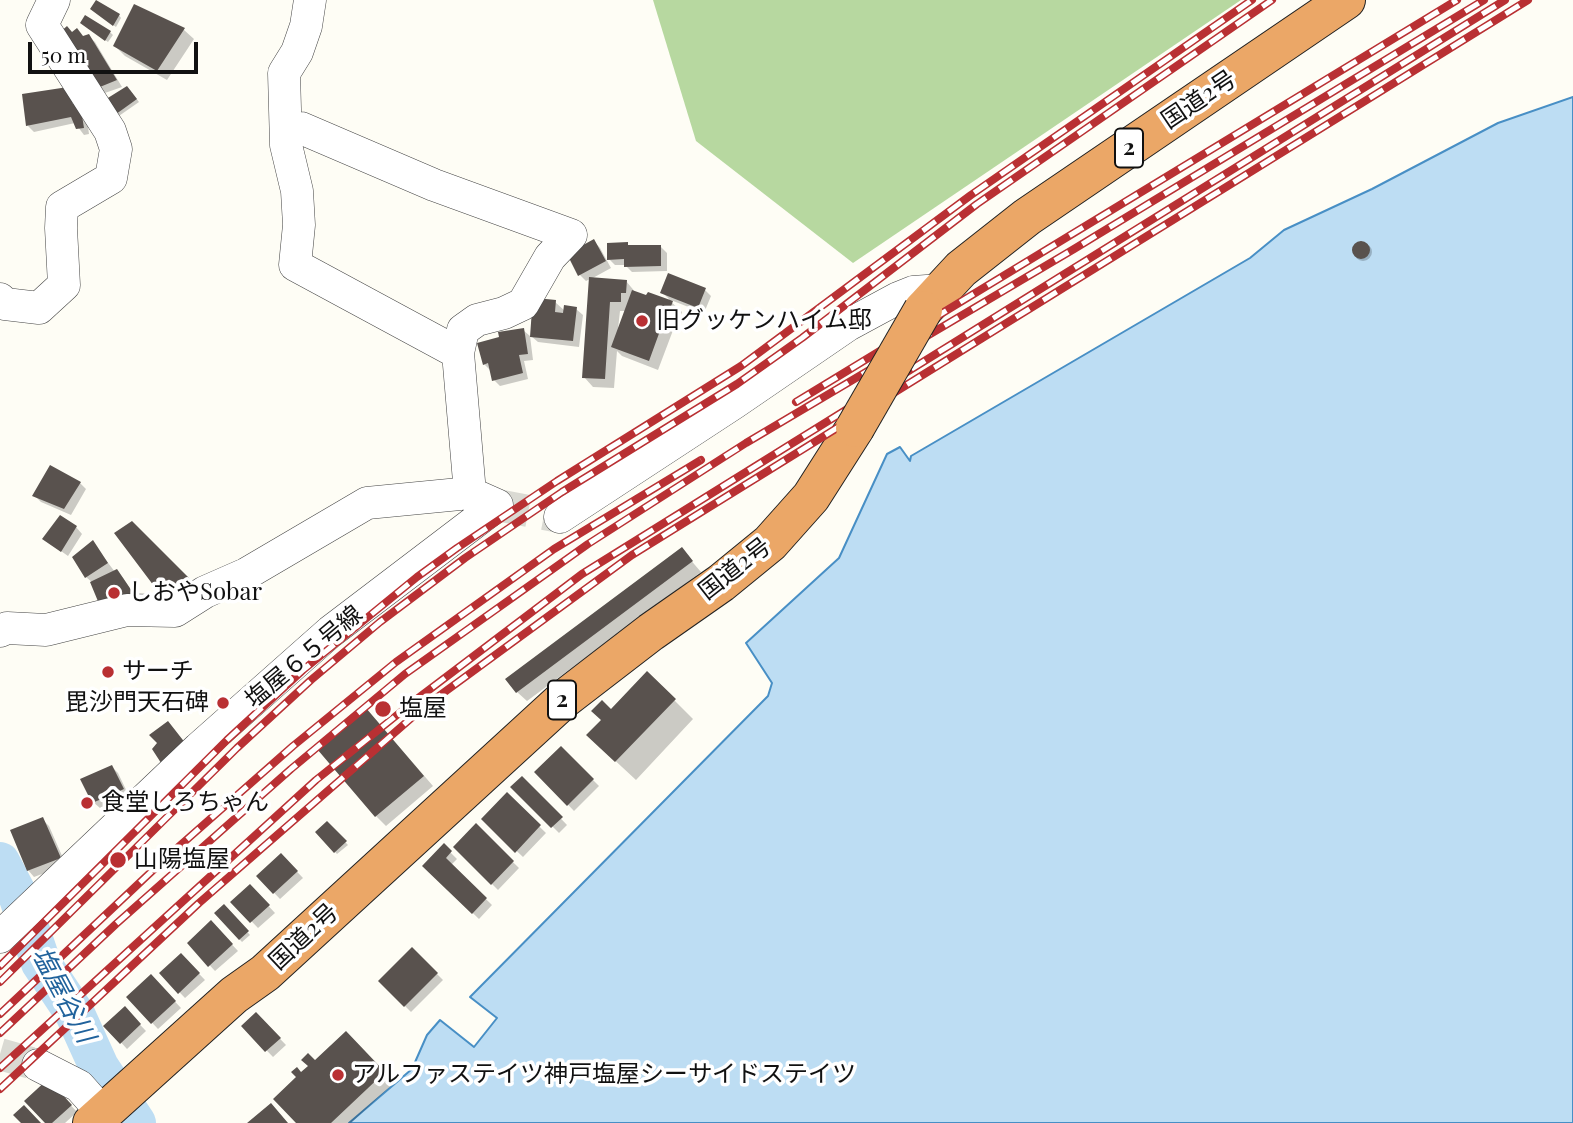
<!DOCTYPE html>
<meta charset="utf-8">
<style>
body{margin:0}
#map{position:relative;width:1573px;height:1123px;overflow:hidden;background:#fefdf5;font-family:"Playfair Display",serif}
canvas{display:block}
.scale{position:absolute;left:28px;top:42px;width:170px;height:32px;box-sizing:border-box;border:4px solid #111;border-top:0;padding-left:9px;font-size:21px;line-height:24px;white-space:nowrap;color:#111;-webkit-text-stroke:5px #fff;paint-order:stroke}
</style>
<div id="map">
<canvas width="1573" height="1123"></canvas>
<div class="scale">50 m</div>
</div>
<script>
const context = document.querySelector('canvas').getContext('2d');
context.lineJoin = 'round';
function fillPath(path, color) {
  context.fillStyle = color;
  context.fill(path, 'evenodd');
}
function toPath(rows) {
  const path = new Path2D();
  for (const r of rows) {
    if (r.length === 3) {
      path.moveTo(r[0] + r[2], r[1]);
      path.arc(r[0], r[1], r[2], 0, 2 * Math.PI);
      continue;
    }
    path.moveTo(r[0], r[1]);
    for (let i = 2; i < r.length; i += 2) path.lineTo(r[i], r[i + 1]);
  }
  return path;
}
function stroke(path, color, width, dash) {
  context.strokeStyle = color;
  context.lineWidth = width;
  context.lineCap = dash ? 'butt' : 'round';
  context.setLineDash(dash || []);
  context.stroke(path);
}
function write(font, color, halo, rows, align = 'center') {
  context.font = font + ' "Playfair Display","Noto Sans JP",serif';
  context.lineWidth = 7;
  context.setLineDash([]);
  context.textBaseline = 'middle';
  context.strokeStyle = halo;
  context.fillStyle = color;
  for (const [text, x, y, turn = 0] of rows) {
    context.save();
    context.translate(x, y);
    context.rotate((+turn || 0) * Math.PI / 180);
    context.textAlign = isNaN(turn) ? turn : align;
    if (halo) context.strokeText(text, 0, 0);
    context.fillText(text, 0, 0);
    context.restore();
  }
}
fillPath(toPath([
 [653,0,1241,0,853,263,696,141]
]), '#b7d8a0');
const water = toPath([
 [1573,97,1573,1123,349,1123,412,1069,427,1035,440,1020,474,1047,497,1018,470,997,768,696,772,683,746,643,839,558,887,454,900,447,910,461,911,456,923,449,1250,258,1284,230,1372,189,1498,123,1573,97]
]);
fillPath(water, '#bdddf3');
stroke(water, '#488fc5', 2);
fillPath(toPath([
 [135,6,184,30,194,39,167,80,125,56,115,46],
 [95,12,119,15,121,18,116,27],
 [84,25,110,32,113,35,108,42],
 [72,34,84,38,88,36,95,42,122,87,102,94],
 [67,89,86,112,89,134,84,135,75,123,34,132,28,126],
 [130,90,139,102,116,118,113,116],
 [594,241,600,248,611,268,591,279,626,281,636,293,672,302,662,292,705,290,711,296,704,313,668,299,682,312,677,326,675,325,658,370,622,356,617,351,614,388,593,387,584,377,590,279,586,281,580,275],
 [620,311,626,311,618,329],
 [1363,252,9],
 [660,246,667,253,667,271,632,272,625,265,615,265,609,259],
 [555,302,565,311,576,309,583,315,579,347,538,342,531,336],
 [523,330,530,336,533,360,524,361,528,379,500,386,494,380,491,371,484,364],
 [80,483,86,489,71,515,41,502,35,496],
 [76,527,82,534,68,556,44,539],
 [93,543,115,572,117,571,123,578,142,607,93,583,86,577],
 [682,550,701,572,527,701,517,692],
 [674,700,693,719,636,780,608,754,611,712],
 [376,720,433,786,386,826,376,816],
 [561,748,599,786,574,811,537,772],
 [112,767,118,773,129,796,116,801,120,807,115,810,109,804,100,808,93,802],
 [522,778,567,825,559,833,513,787],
 [507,795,546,833,523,857,483,819],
 [42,819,49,826,66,865,34,877,28,870],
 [327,823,348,845,337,854,317,833],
 [476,826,519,868,498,890,455,847],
 [444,846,457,859,451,865,492,905,479,919,424,866],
 [281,855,303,878,280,899,258,876],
 [250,886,275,913,258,928,233,902],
 [224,906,250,935,242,942,216,914],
 [211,922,238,951,215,971,189,943],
 [412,949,443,980,411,1012,380,981],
 [181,955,205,980,185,998,161,973],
 [151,976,181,1008,158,1029,128,997],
 [125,1009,146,1031,127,1049,106,1026],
 [256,1014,286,1045,273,1057,243,1026],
 [356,1043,394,1083,351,1123,299,1123,302,1074,315,1062],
 [48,1081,77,1112,65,1123,47,1123]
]), '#0003');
stroke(toPath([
 [0,862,19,898,41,963,75,1014,99,1067,136,1123]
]), '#bdddf3', 40);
fillPath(toPath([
 [96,0,120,14,113,26,90,9],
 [134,4,185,28,157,71,113,46],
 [85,15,111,31,105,41,80,23],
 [67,26,72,32,77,28,83,36,89,34,117,80,95,89,58,34],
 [127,86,137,99,112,117,103,101],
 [68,87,73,104,80,103,84,128,76,129,71,117,26,126,22,94],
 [594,239,606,261,578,276,567,254],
 [1361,250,9],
 [628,242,628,245,661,245,661,266,624,267,624,259,607,260,607,243],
 [668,273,706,288,698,308,660,293],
 [589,277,627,280,626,293,621,293,621,302,610,302,605,379,582,378],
 [632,290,646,295,648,292,673,301,667,317,665,317,649,361,611,347],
 [536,298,556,300,555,312,563,313,564,305,577,307,573,341,530,337,532,309],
 [524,328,528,354,519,355,523,373,492,381,488,363,483,365,477,343,499,337,498,332],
 [50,465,81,482,64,509,32,496],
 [60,515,77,526,61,552,42,539],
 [132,521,197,586,166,602,114,533],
 [93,540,108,563,85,578,72,557],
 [682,547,693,561,516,693,505,679],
 [117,569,138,600,102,611,90,582],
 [647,671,676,699,615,762,586,735,601,720,591,711,602,700,611,709],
 [366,708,424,776,375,817,317,749],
 [168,721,186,744,163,766,152,749,157,743,149,735],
 [561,746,594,779,567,806,534,772],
 [112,765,124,789,111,795,115,800,107,805,104,798,92,803,80,779],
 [522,776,563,817,551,828,510,787],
 [507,792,541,825,515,853,481,819],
 [43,817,61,858,27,871,10,830],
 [327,821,347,841,334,853,315,832],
 [476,823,514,861,491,885,453,847],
 [444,843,452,851,446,858,487,898,472,914,422,866],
 [281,853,298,871,273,894,256,876],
 [250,884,270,905,250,923,230,902],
 [224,904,249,931,239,940,214,913],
 [211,920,233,944,208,967,187,943],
 [412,947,438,973,404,1007,378,981],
 [181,953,200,973,178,994,159,973],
 [151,974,176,1001,151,1024,126,997],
 [125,1006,141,1024,120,1044,103,1026],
 [256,1012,281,1038,265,1052,241,1026],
 [346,1031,385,1072,331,1123,296,1123,273,1099,296,1077,291,1072,297,1067,301,1072,308,1066,301,1060,308,1053,315,1060],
 [48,1079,72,1105,52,1123,45,1123,24,1101],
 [271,1103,288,1123,247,1123],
 [24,1105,41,1123,21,1123,13,1115]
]), '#59524e');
stroke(toPath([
 [497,505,560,517],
 [0,1054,38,1065]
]), '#dadad3', 32, [32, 16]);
const minor = toPath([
 [310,0,306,26,297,52,284,73,286,145,297,191,299,225,295,265,458,353],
 [301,128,434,185,571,235,550,257,523,304,504,313,477,320,463,330,458,353,470,493],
 [0,299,5,304,39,308,64,285,61,228,62,207,111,178,116,149,110,131,42,25,54,0],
 [560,517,734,403,848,325,898,298,913,292,941,290],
 [0,631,7,628,46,630,127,610,175,611,205,592,246,574,367,503,470,493,497,505,330,632,199,748,0,937],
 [38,1065,79,1086,103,1113]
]);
const highway = toPath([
 [923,310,961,269,1027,217,1346,0],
 [92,1123,234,995,265,973,564,699,651,632,721,583,770,543,811,497,855,428]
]);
stroke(minor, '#444', 33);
stroke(highway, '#222', 40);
stroke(minor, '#fff', 32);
stroke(highway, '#eba767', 38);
const rail = toPath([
 [796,402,1457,0],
 [0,966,227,740,303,670,417,577,457,548,557,481,741,366,971,195,1252,0],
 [0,982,237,748,311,680,380,622,465,558,562,492,737,384,802,338,977,204,1272,0],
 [0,1014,167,857,293,746,396,662,554,549,701,460],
 [0,1033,116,924,291,769,405,674,588,544,746,443,1074,249,1484,0],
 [0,1068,316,780,417,699,582,574,1505,0],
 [0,1089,199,903,424,707,632,555,1528,0]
]);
stroke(rail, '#b93033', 8);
stroke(rail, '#fff', 5, [16]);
const highwayBridge = toPath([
 [855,428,923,310]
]);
stroke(highwayBridge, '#222', 40, []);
stroke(highwayBridge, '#eba767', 38);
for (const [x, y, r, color] of [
 [642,321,7,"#b93033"],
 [114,593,7,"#b93033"],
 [108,672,7,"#b93033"],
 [223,703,7,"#b93033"],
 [383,709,9,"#b93033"],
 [87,803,7,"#b93033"],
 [118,860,9,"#b93033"],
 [338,1075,7,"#b93033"]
]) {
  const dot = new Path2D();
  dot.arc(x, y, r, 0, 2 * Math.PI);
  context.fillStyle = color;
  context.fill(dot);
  stroke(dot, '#fff', 2.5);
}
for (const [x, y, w] of [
 [1129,148,28],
 [562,700,28]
]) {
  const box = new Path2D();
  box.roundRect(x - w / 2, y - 19.5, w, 39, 5);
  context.fillStyle = '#fff';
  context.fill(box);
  stroke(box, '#111', 2);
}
write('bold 23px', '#111', null, [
 ["2",1129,148],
 ["2",562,700]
]);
write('24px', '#111', '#fff', [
 ["国道2号",1199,100,-34],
 ["国道2号",735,569,-38],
 ["塩屋６５号線",304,657,-40],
 ["国道2号",304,937,-43]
]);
write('24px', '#111', '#fff', [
 ["旧グッケンハイム邸",656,321],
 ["しおやSobar",128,593],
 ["サーチ",122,672],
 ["毘沙門天石碑",209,703,"right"],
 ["塩屋",399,709],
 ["食堂しろちゃん",101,803],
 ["山陽塩屋",134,860],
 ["アルファステイツ神戸塩屋シーサイドステイツ",352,1075]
], 'left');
write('italic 26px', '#20629c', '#fff', [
 ["塩屋谷川",63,995,62]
]);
</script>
